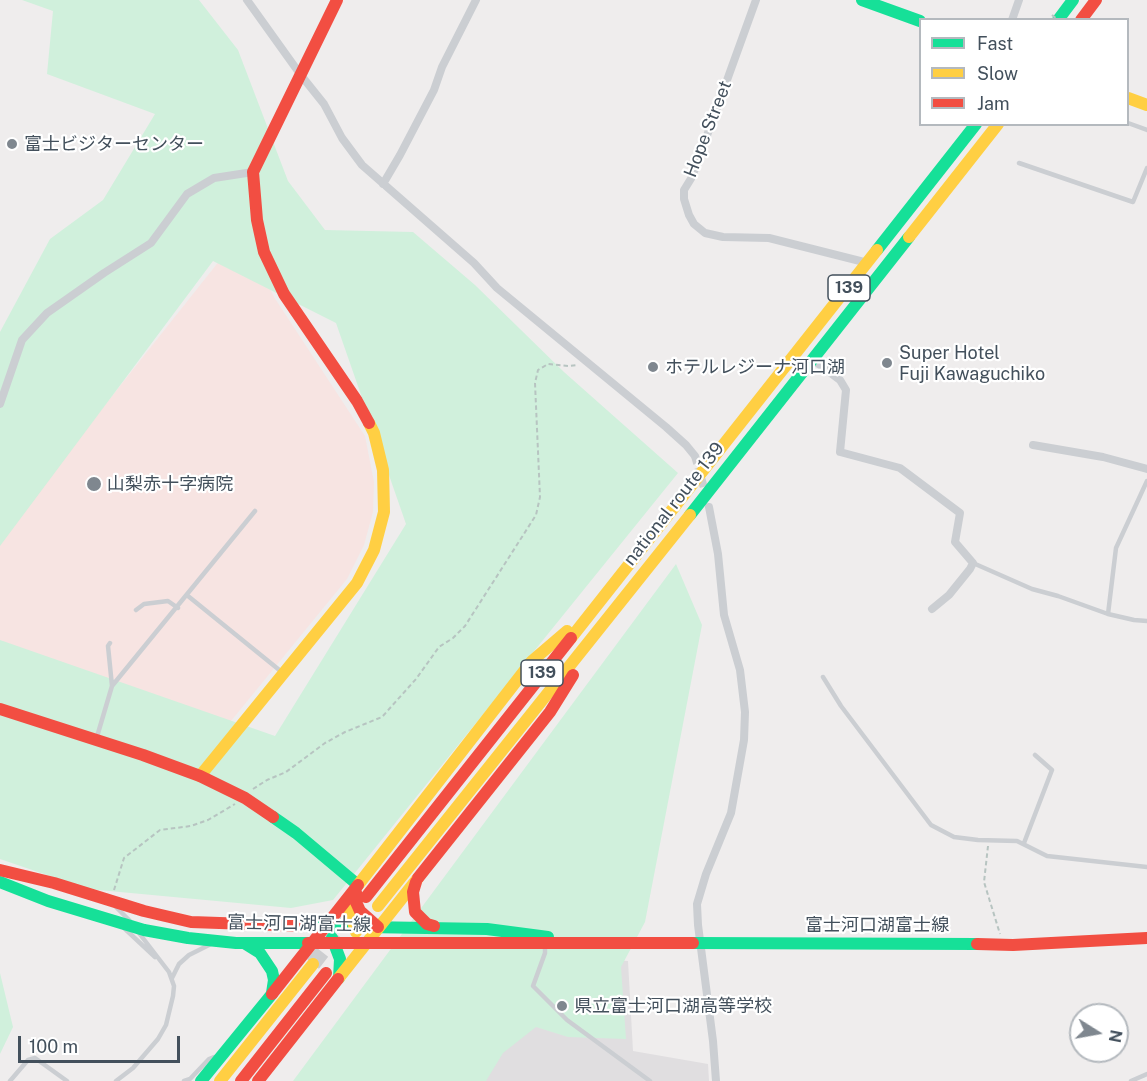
<!DOCTYPE html>
<meta charset="utf-8">
<style>
body{margin:0}
#map{position:relative;width:1147px;height:1081px;overflow:hidden;background:#efeded;font-family:"Public Sans",sans-serif}
canvas{display:block}
.legend{position:absolute;left:919px;top:18px;width:210px;height:108px;box-sizing:border-box;background:#fff;border:2px solid #b4b9be;margin:0;padding:8px 10px;list-style:none;font-size:18px;color:#43505c}
.legend li{display:flex;align-items:center;gap:12px;height:30px}
.legend b{width:30px;border:2px solid #b4b9be}
.north{position:absolute;left:1069px;top:1003px;width:60px;height:60px;box-sizing:border-box;background:#fff;border:2px solid #b4b9be;border-radius:50%;rotate:101deg;font-size:16px;font-weight:700;line-height:24px;text-align:center;color:#43505c}
.north::after{content:'';display:block;margin:auto;width:21px;height:27px;background:#7f878f;clip-path:polygon(50% 0,100% 100%,50% 72%,0 100%)}
.scale{position:absolute;left:18px;top:1036px;width:162px;height:27px;box-sizing:border-box;border:3px solid #43505c;border-top:0;padding-left:8px;font-size:18px;line-height:21px;white-space:nowrap;color:#43505c;-webkit-text-stroke:4px #fff;paint-order:stroke}
</style>
<div id="map">
<canvas width="1147" height="1081"></canvas>
<ul class="legend">
<li><b style="height:8px;background:#16e098"></b>Fast</li>
<li><b style="height:8px;background:#ffcf43"></b>Slow</li>
<li><b style="height:8px;background:#f24e42"></b>Jam</li>
</ul>
<div class="north">N</div>
<div class="scale">100 m</div>
</div>
<script>
const context = document.querySelector('canvas').getContext('2d');
context.lineJoin = 'round';
function fillPath(path, color) {
  context.fillStyle = color;
  context.fill(path, 'evenodd');
}
function toPath(rows) {
  const path = new Path2D();
  for (const r of rows) {
    path.moveTo(r[0], r[1]);
    for (let i = 2; i < r.length; i += 2) path.lineTo(r[i], r[i + 1]);
  }
  return path;
}
function stroke(path, color, width, dash) {
  context.strokeStyle = color;
  context.lineWidth = width;
  context.lineCap = dash ? 'butt' : 'round';
  context.setLineDash(dash || []);
  context.stroke(path);
}
function write(font, color, halo, rows, align = 'center') {
  context.font = font + ' "Public Sans","Noto Sans JP",sans-serif';
  context.lineWidth = 4.5;
  context.setLineDash([]);
  context.textBaseline = 'middle';
  context.strokeStyle = halo;
  context.fillStyle = color;
  for (const [text, x, y, turn = 0] of rows) {
    context.save();
    context.translate(x, y);
    context.rotate((+turn || 0) * Math.PI / 180);
    context.textAlign = isNaN(turn) ? turn : align;
    if (halo) context.strokeText(text, 0, 0);
    context.fillText(text, 0, 0);
    context.restore();
  }
}
fillPath(toPath([
 [527,956,628,961,633,1051,708,1064,709,1081,440,1081]
]), '#e0dee0');
fillPath(toPath([
 [247,226,255,259,274,297,365,436,374,482,373,512,364,545,347,579,204,754,0,702,0,537]
]), '#f7e4e2');
fillPath(toPath([
 [22,0,199,0,238,50,288,181,325,230,413,232,475,285,564,372,678,473,333,900,291,908,88,889,0,859,0,640,275,736,406,524,336,323,213,261,0,546,0,332,50,239,103,200,155,114,47,74,53,11],
 [676,564,702,625,645,922,621,967,626,1039,568,1037,536,1027,503,1053,486,1081,293,1081],
 [0,973,13,1027,0,1054]
]), '#d0f0dc');
stroke(toPath([
 [695,456,706,495]
]), '#cdced0', 8, [8, 4]);
stroke(toPath([
 [313,964,350,917]
]), '#cdced0', 15, [15, 8]);
stroke(toPath([
 [253,789,267,780,286,772,325,743,345,732,382,717,416,679,439,647,453,638,465,626,536,515,540,497,535,383,538,370,548,364,569,366,577,365],
 [988,846,984,882,1000,934],
 [114,890,124,858,160,830,191,826,208,820,235,804]
]), '#b7c4c1', 2, [4.5, 3]);
stroke(toPath([
 [1128,123,1147,130],
 [1019,163,1133,202,1147,168],
 [973,563,1032,589,1058,596,1108,614,1134,620,1147,621],
 [188,596,283,673],
 [136,610,144,604,168,601,178,608],
 [1108,614,1116,548,1147,481],
 [110,643,108,646,112,686],
 [823,677,841,706,931,825,954,837,978,840,1017,841,1047,856,1147,867],
 [96,740,112,686,255,511],
 [1024,843,1052,770,1035,755],
 [115,906,130,921],
 [124,928,155,957],
 [545,945,545,953,533,986,567,1020,650,1081],
 [172,978,179,964,189,955,211,944],
 [10,1081,28,1060,35,1058,67,1081],
 [116,1081,133,1068,158,1039,166,1025,173,996,174,986,169,972,139,933],
 [184,1081,190,1079,209,1059,214,1057],
 [1131,1081,1147,1074]
]), '#cbced2', 4.5);
stroke(toPath([
 [247,0,300,74,324,104,342,138,362,165,474,263,497,288,666,427,686,445,695,456],
 [756,0,692,177,684,190,684,199,689,215,694,224,705,233,723,237,769,238,868,263],
 [1012,20,1019,0],
 [383,184,400,155,434,90,442,67,476,0],
 [812,359,840,380,846,390,840,452,900,468,960,513,955,542,973,563,970,569,949,595,932,609],
 [0,404,22,340,47,313,104,273,151,243,187,194,214,178,253,172],
 [1033,445,1103,457,1147,469],
 [709,507,718,554,724,615,740,670,745,712,744,740,731,813,706,874,697,904,698,925,713,1041,716,1081]
]), '#cbced2', 8);
stroke(toPath([
 [862,0,920,21],
 [1058,20,1073,0],
 [877,250,976,124],
 [690,515,909,237],
 [273,817,296,833,358,885],
 [0,882,48,901,144,930,188,938,236,943,308,943],
 [305,926,487,929,548,937],
 [332,938,340,959,339,978],
 [244,943,260,953,272,971,274,980,272,993],
 [693,943,977,944],
 [201,1081,272,994]
]), '#16e098', 12);
stroke(toPath([
 [1128,98,1147,105],
 [909,237,998,124],
 [571,638,877,250],
 [200,776,357,583,374,550,384,512,383,470,374,433,369,423],
 [358,885,532,661,567,631],
 [354,894,350,912,356,932],
 [378,906,690,515],
 [338,979,418,878],
 [220,1081,313,964]
]), '#ffcf43', 12);
stroke(toPath([
 [337,0,253,172,257,220,264,252,284,294,357,401,369,423],
 [1081,20,1096,0],
 [0,709,143,755,200,776,245,798,273,817],
 [0,870,54,883,144,911,191,922,305,926],
 [418,878,550,712,573,675],
 [416,882,413,892,415,912,427,924,434,926],
 [356,892,356,902,360,911,378,927],
 [366,897,571,638],
 [308,943,693,943],
 [977,944,1013,945,1147,938],
 [272,994,358,885],
 [241,1081,326,973],
 [258,1081,338,979]
]), '#f24e42', 12);
stroke(toPath([
 [1052,15,1058,20]
]), '#b7c4c1', 2, [4.5, 3]);
for (const [x, y, r, color] of [
 [12,144,6,"#7f878f"],
 [887,363,6,"#7f878f"],
 [653,367,6,"#7f878f"],
 [94,484,8,"#7f878f"],
 [562,1006,6,"#7f878f"]
]) {
  const dot = new Path2D();
  dot.arc(x, y, r, 0, 2 * Math.PI);
  context.fillStyle = color;
  context.fill(dot);
  stroke(dot, '#fff', 2);
}
for (const [x, y, w] of [
 [849,288,42],
 [542,673,42]
]) {
  const box = new Path2D();
  box.roundRect(x - w / 2, y - 13, w, 26, 4.5);
  context.fillStyle = '#fff';
  context.fill(box);
  stroke(box, '#43505c', 1.5);
}
write('bold 16px', '#43505c', null, [
 ["139",849,288],
 ["139",542,673]
]);
write('18px', '#43505c', '#fff', [
 ["Hope Street",708,129,-69],
 ["national route 139",674,504,-52],
 ["富士河口湖富士線",299,924,1],
 ["富士河口湖富士線",877,925]
]);
write('18px', '#43505c', '#fff', [
 ["富士ビジターセンター",24,144],
 ["Super Hotel",899,353],
 ["Fuji Kawaguchiko",899,374],
 ["ホテルレジーナ河口湖",665,367],
 ["山梨赤十字病院",107,484],
 ["県立富士河口湖高等学校",574,1006]
], 'left');
</script>
